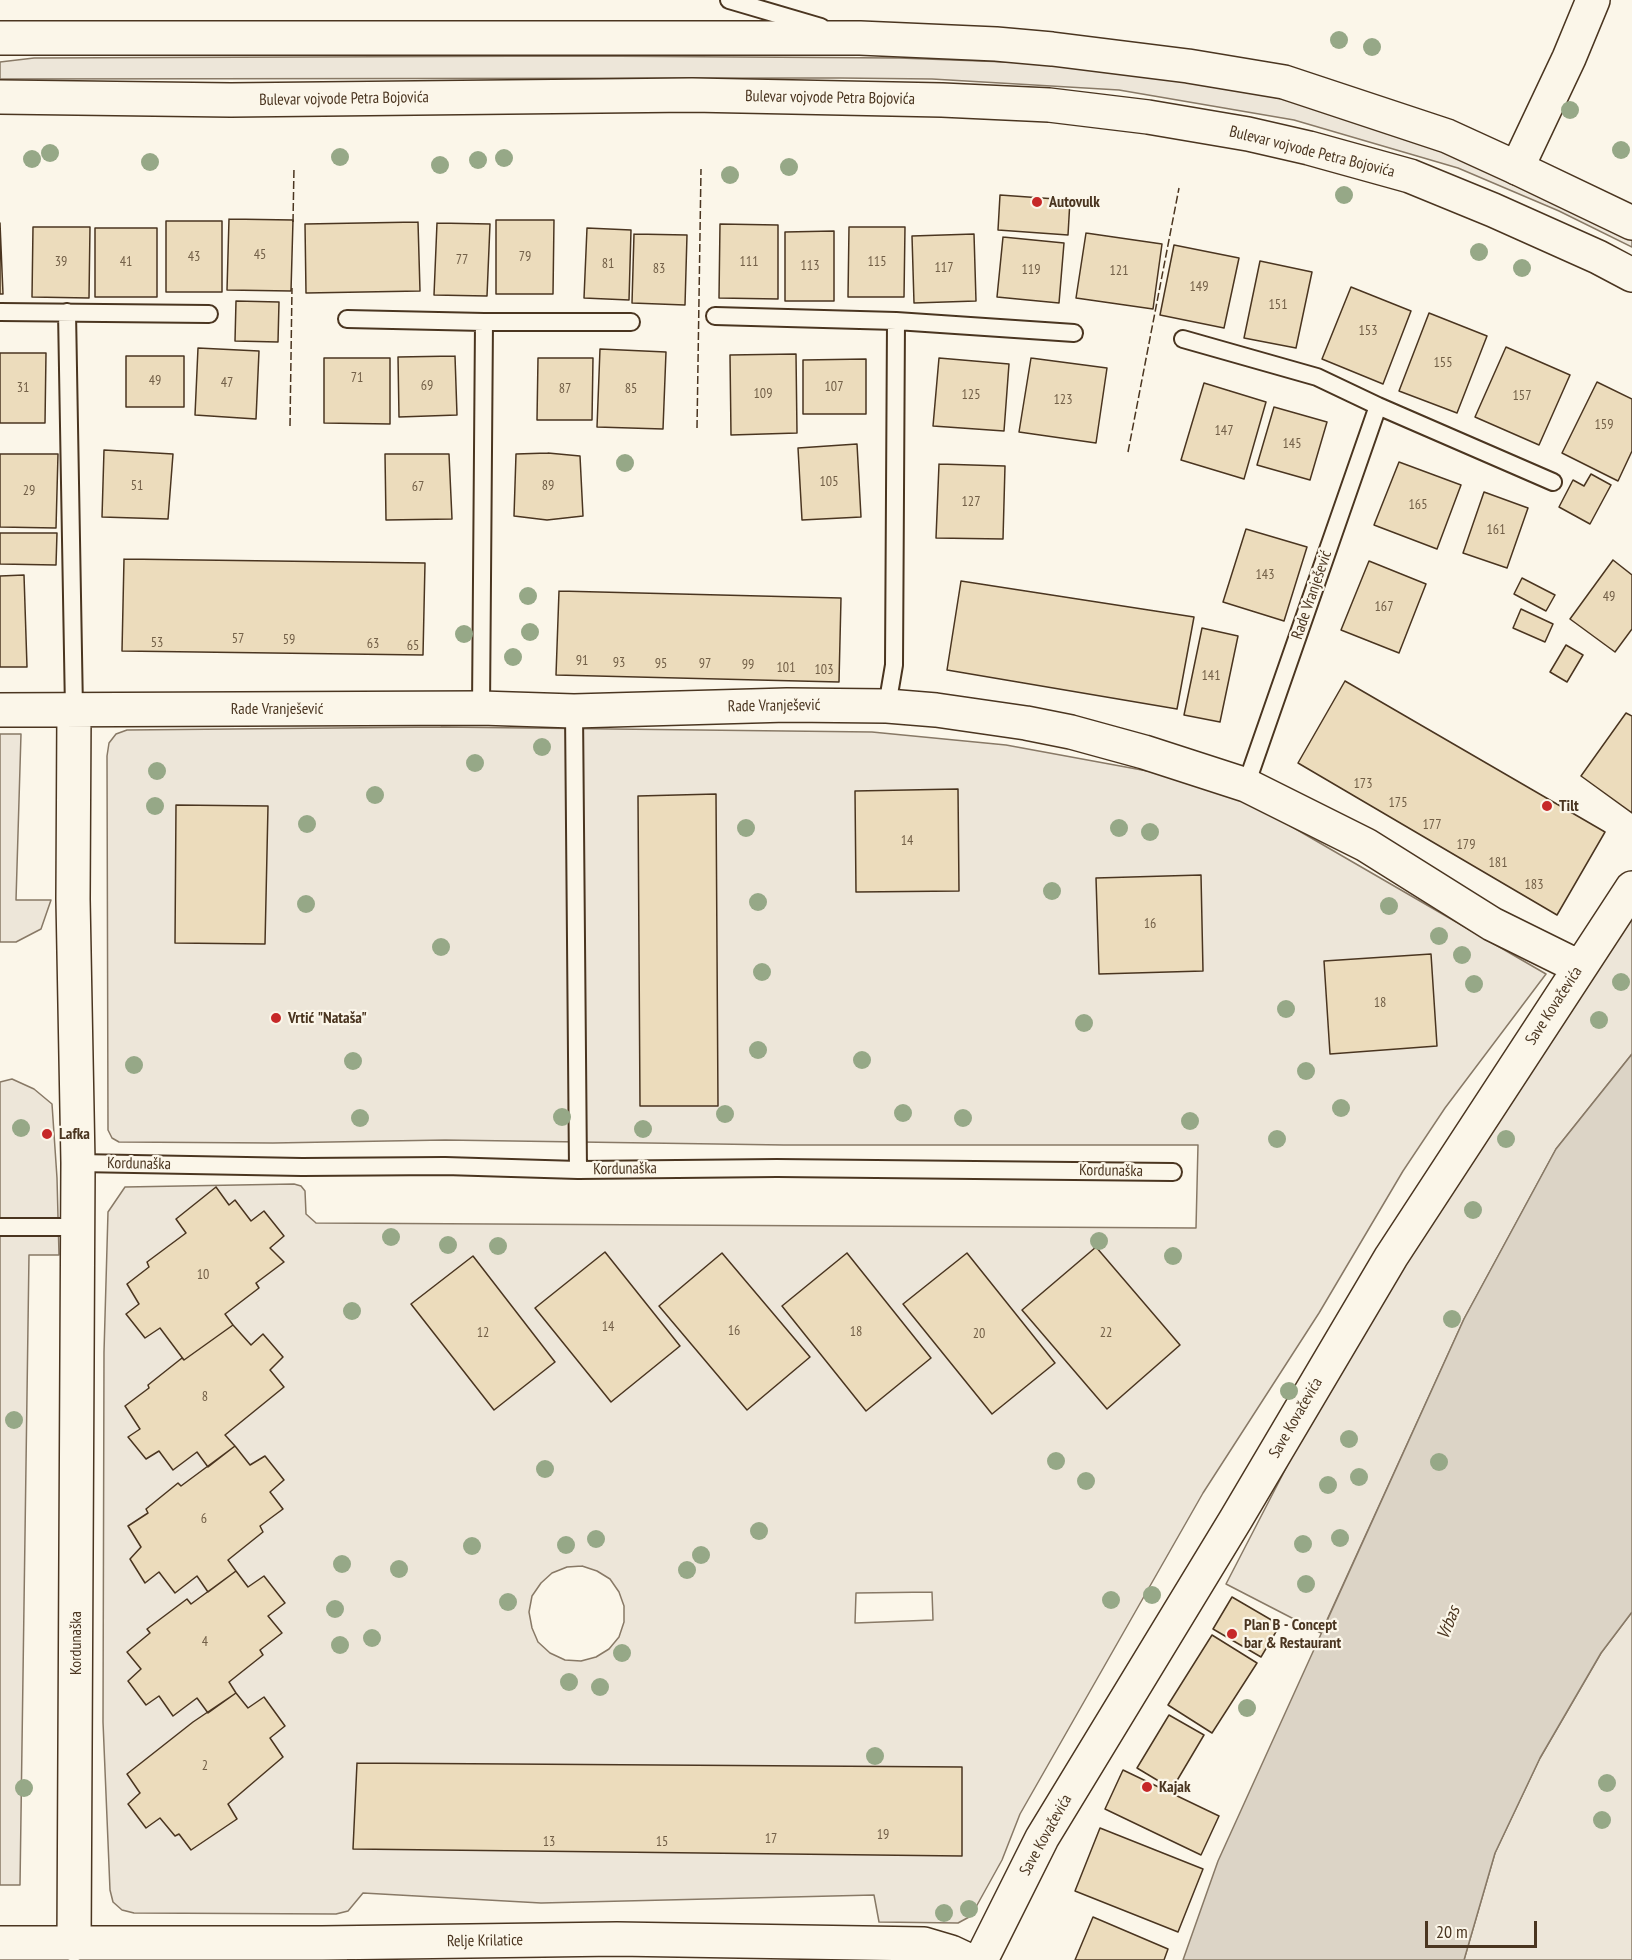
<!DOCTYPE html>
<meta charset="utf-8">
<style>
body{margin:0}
#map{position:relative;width:1632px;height:1960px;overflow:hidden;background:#fbf6e9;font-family:"PT Sans Narrow",sans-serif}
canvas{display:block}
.scale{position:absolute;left:1425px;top:1921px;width:112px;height:27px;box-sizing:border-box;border:3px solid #4a3520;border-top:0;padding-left:8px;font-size:18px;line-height:21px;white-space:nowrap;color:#4a3520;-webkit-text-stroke:4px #fbf6e9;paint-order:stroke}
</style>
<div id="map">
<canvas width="1632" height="1960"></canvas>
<div class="scale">20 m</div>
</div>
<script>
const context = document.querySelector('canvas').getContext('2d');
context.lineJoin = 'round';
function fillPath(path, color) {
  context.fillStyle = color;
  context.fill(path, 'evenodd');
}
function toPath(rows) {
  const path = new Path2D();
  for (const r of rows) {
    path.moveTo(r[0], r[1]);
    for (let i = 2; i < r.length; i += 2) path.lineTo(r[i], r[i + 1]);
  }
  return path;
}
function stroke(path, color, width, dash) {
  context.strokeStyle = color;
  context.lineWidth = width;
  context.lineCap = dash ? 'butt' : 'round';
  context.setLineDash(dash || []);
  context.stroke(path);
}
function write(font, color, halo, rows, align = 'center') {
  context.font = font + ' "PT Sans Narrow",sans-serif';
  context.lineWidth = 4.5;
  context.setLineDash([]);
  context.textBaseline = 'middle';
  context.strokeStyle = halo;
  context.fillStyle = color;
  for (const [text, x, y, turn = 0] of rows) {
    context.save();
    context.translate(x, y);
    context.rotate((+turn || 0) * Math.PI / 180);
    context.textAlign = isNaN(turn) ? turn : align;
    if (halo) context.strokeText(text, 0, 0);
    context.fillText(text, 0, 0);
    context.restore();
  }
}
const green = toPath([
 [580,56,899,58,1061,64,1200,80,1316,107,1450,150,1632,234,1632,247,1559,211,1458,168,1294,120,1119,90,932,79,840,78,0,79,0,62,34,58,580,56],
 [441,727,872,732,1006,745,1218,784,1546,974,1445,1108,1403,1171,1319,1313,1203,1493,1020,1814,1002,1860,971,1916,958,1923,879,1922,874,1895,541,1903,363,1893,348,1911,336,1914,134,1913,122,1910,113,1902,110,1890,103,1722,104,1352,108,1212,125,1187,294,1184,301,1186,305,1191,306,1214,316,1223,1196,1228,1198,1145,784,1145,445,1140,273,1143,119,1142,112,1138,108,1130,107,756,109,743,116,734,127,730,441,727],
 [582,1566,597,1571,610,1579,619,1592,624,1606,624,1622,619,1637,609,1649,596,1657,581,1661,565,1660,550,1653,538,1642,532,1628,529,1612,532,1596,541,1583,552,1573,567,1567,582,1566],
 [932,1592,933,1620,855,1623,856,1593,932,1592],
 [0,734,21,734,16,900,51,900,41,929,16,942,0,942,0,734],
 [1632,917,1632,1054,1556,1149,1464,1319,1321,1633,1226,1584,1329,1385,1468,1167,1632,917],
 [12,1079,34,1089,52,1104,57,1178,59,1255,29,1255,20,1885,0,1885,0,1082,12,1079],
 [1632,1612,1632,1960,1464,1960,1495,1853,1540,1758,1601,1653,1632,1612]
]);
fillPath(green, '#ede6d9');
stroke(green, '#887966', 1.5);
const water = toPath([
 [1632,1054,1632,1612,1601,1653,1540,1758,1495,1853,1464,1960,1183,1960,1218,1861,1464,1319,1556,1149,1632,1054]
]);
fillPath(water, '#dcd4c6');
stroke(water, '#887966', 1.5);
const building = toPath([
 [1000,195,1070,200,1068,235,998,230,1000,195],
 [229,219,293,220,291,291,227,290,229,219],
 [496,220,554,220,553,294,496,294,496,220],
 [166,221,222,221,222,292,166,292,166,221],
 [418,222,420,291,306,293,305,224,418,222],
 [0,223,3,294,0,294,0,223],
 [437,223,490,224,487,296,434,295,437,223],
 [720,224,778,225,778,299,719,298,720,224],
 [33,227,90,227,89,298,32,297,33,227],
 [849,227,905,227,904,297,848,297,849,227],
 [95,228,157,228,157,297,95,297,95,228],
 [587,228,631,230,629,300,584,298,587,228],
 [834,231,834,301,785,301,785,232,834,231],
 [1086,233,1162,244,1153,309,1076,298,1086,233],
 [634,234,687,235,685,305,632,303,634,234],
 [974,234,976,301,914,303,912,236,974,234],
 [1003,237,1064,243,1059,303,997,297,1003,237],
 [1174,245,1239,258,1224,328,1160,315,1174,245],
 [1260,261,1312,272,1296,348,1244,338,1260,261],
 [1351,287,1411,311,1383,384,1322,359,1351,287],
 [236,301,279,302,278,342,235,341,236,301],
 [1429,313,1487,336,1457,413,1399,391,1429,313],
 [1506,347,1570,375,1539,445,1475,417,1506,347],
 [198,348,259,351,256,419,195,415,198,348],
 [600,349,666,352,663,429,597,427,600,349],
 [0,353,46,353,45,423,0,423,0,353],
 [796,354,797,433,731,435,730,355,796,354],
 [126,356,184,356,184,407,126,407,126,356],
 [455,356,457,415,399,417,398,357,455,356],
 [324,358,390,358,390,424,324,423,324,358],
 [538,358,593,358,592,420,537,420,538,358],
 [939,358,1009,364,1004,431,933,426,939,358],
 [1031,358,1107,368,1096,443,1019,432,1031,358],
 [866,359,866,414,803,414,803,360,866,359],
 [1597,382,1632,399,1632,451,1618,481,1562,453,1597,382],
 [1204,383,1266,402,1244,479,1181,460,1204,383],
 [1274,407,1327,422,1310,480,1257,465,1274,407],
 [857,444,861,517,802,520,798,448,857,444],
 [104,450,173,454,168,519,102,517,104,450],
 [548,453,580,456,583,516,547,520,514,516,516,454,548,453],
 [0,454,58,454,56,528,0,527,0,454],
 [385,454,449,454,452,519,386,520,385,454],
 [1399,462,1461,485,1437,549,1374,525,1399,462],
 [939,464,1005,466,1003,539,936,538,939,464],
 [1591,474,1611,485,1590,524,1559,507,1573,480,1584,486,1591,474],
 [1484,492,1528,508,1507,568,1463,553,1484,492],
 [1246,529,1307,547,1284,621,1223,602,1246,529],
 [0,533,57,533,56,565,0,564,0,533],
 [124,559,425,563,423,655,122,651,124,559],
 [1613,560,1632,575,1632,629,1615,652,1570,619,1613,560],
 [1369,561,1426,584,1399,653,1341,630,1369,561],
 [24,575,27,667,0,667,0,576,24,575],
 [1522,578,1555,595,1546,611,1514,594,1522,578],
 [961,581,1194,617,1177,709,947,670,961,581],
 [559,591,841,598,839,682,556,675,559,591],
 [1521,609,1553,624,1545,642,1513,628,1521,609],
 [1202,628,1238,636,1220,722,1184,715,1202,628],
 [1566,645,1583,655,1567,682,1550,672,1566,645],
 [1345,681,1605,832,1557,915,1298,763,1345,681],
 [1626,713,1632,716,1632,813,1581,776,1626,713],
 [958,789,959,891,856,892,855,791,958,789],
 [716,794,718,1106,640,1106,638,796,716,794],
 [176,805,268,806,265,944,175,943,176,805],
 [1201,875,1203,971,1099,974,1096,878,1201,875],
 [1431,954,1437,1046,1330,1054,1324,961,1431,954],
 [216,1187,229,1205,235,1200,251,1221,264,1211,284,1236,270,1248,284,1262,256,1283,259,1288,225,1314,233,1325,184,1360,160,1328,145,1338,126,1314,139,1304,127,1284,149,1267,147,1262,186,1233,176,1219,216,1187],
 [1096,1247,1180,1345,1107,1409,1022,1310,1096,1247],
 [605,1252,680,1346,611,1402,535,1308,605,1252],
 [722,1253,810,1357,747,1410,659,1306,722,1253],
 [847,1253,931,1358,866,1411,782,1306,847,1253],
 [967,1253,1055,1363,992,1414,903,1304,967,1253],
 [473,1256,555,1362,494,1410,411,1304,473,1256],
 [233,1325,251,1345,263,1334,283,1357,270,1370,284,1387,225,1435,235,1446,208,1467,197,1452,173,1470,159,1451,146,1459,128,1437,140,1429,125,1406,149,1388,148,1385,182,1358,184,1360,233,1325],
 [235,1446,250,1465,265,1456,284,1480,270,1492,283,1509,260,1526,263,1532,228,1560,236,1571,208,1592,197,1576,175,1593,159,1572,145,1583,130,1559,141,1547,128,1526,148,1513,146,1509,178,1483,181,1486,235,1446],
 [236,1571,248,1587,264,1576,285,1603,268,1616,282,1633,260,1650,263,1655,229,1682,236,1693,208,1713,197,1698,173,1716,159,1696,146,1705,128,1681,141,1669,127,1652,150,1633,147,1629,187,1599,191,1604,236,1571],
 [1232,1597,1280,1625,1261,1657,1213,1629,1232,1597],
 [1212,1635,1257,1663,1212,1733,1168,1705,1212,1635],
 [236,1693,248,1708,264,1697,285,1726,270,1738,283,1757,228,1804,237,1819,191,1850,179,1834,175,1836,160,1818,146,1828,128,1804,140,1793,127,1774,193,1722,236,1693],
 [1169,1715,1204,1735,1172,1789,1137,1768,1169,1715],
 [357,1763,962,1767,962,1856,353,1849,357,1763],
 [1123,1770,1219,1816,1201,1855,1105,1809,1123,1770],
 [1100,1828,1203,1869,1178,1932,1075,1891,1100,1828],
 [1093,1917,1168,1949,1164,1960,1075,1960,1093,1917]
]);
fillPath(building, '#ecdcbc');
stroke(building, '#4a3520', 1.5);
const service = toPath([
 [729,0,821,27],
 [0,312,209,314],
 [67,312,74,710],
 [715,316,896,321,1074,333],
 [347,319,484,322,631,322],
 [1183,339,1317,377,1378,406,1553,482],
 [887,706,894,665,896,321],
 [481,708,484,322],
 [574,711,578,1170],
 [1246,785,1378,406],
 [78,1163,302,1167,445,1166,578,1170,777,1168,1173,1172],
 [0,1227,77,1227]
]);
const minor = toPath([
 [1517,168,1569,58,1593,0],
 [0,710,481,708,574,711,787,705,887,706,936,710,1026,723,1071,732,1144,752,1246,785,1366,845,1492,924,1579,967],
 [0,1943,322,1943,617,1939,924,1944,951,1952,968,1960],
 [74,1944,78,1163,73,899,74,710],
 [981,1960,1042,1838,1236,1519,1391,1257,1632,888]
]);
const primary = toPath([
 [0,38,860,38,996,44,1052,49,1188,66,1284,82,1447,136,1517,168,1632,223],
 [0,97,231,100,692,95,942,100,1049,105,1148,117,1248,134,1309,148,1410,176,1493,210,1598,257,1632,275]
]);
stroke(service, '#4a3520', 20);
stroke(minor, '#4a3520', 36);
stroke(primary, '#4a3520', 36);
stroke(service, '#fbf6e9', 16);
stroke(minor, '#fbf6e9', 33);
stroke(primary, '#fbf6e9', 33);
stroke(toPath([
 [293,222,294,167],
 [290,426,292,288],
 [697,428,701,169],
 [1128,452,1179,188],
 [347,1960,391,1960]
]), '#4a3520', 1.5, [8, 3]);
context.fillStyle = '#96a887';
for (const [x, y] of [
 [1339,40],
 [1372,47],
 [1570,110],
 [1621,150],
 [50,153],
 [340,157],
 [504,158],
 [32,159],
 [478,160],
 [150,162],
 [440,165],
 [789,167],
 [730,175],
 [1344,195],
 [1479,252],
 [1522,268],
 [625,463],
 [528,596],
 [530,632],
 [464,634],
 [513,657],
 [542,747],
 [475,763],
 [157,771],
 [375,795],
 [155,806],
 [307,824],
 [746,828],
 [1119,828],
 [1150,832],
 [1052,891],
 [758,902],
 [306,904],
 [1389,906],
 [1439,936],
 [441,947],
 [1462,955],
 [762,972],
 [1621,982],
 [1474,984],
 [1286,1009],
 [1599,1020],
 [1084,1023],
 [758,1050],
 [862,1060],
 [353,1061],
 [134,1065],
 [1306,1071],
 [1341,1108],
 [903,1113],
 [725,1114],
 [562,1117],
 [360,1118],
 [963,1118],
 [1190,1121],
 [21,1128],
 [643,1129],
 [1277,1139],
 [1506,1139],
 [1473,1210],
 [391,1237],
 [1099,1241],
 [448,1245],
 [498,1246],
 [1173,1256],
 [352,1311],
 [1452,1319],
 [1289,1391],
 [14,1420],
 [1349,1439],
 [1056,1461],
 [1439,1462],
 [545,1469],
 [1359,1477],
 [1086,1481],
 [1328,1485],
 [759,1531],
 [1340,1538],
 [596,1539],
 [1303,1544],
 [566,1545],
 [472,1546],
 [701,1555],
 [342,1564],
 [399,1569],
 [687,1570],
 [1306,1584],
 [1152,1595],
 [1111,1600],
 [508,1602],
 [335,1609],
 [372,1638],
 [340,1645],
 [622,1653],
 [569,1682],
 [600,1687],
 [1247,1708],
 [875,1756],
 [1607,1783],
 [24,1788],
 [1602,1820],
 [969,1909],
 [944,1913]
]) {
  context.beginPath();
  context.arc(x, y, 9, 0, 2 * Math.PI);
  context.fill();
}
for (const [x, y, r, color] of [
 [1037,202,6,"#c62828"],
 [1547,806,6,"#c62828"],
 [276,1018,6,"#c62828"],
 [47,1134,6,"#c62828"],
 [1232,1634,6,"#c62828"],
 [1147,1787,6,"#c62828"]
]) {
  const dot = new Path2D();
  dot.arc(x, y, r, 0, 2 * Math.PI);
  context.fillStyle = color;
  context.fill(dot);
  stroke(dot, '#fbf6e9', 2);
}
write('14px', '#725f47', null, [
 ["45",260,255],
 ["43",194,257],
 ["79",525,257],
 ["77",462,260],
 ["39",61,262],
 ["41",126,262],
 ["111",749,262],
 ["115",877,262],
 ["81",608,264],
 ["113",810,266],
 ["117",944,268],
 ["83",659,269],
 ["119",1031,270],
 ["121",1119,271],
 ["149",1199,287],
 ["151",1278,305],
 ["153",1368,331],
 ["155",1443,363],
 ["71",357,378],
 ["49",155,381],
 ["47",227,383],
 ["69",427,386],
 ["107",834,387],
 ["31",23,388],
 ["87",565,389],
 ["85",631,389],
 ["109",763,394],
 ["125",971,395],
 ["157",1522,396],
 ["123",1063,400],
 ["159",1604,425],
 ["147",1224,431],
 ["145",1292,444],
 ["105",829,482],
 ["51",137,486],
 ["89",548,486],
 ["67",418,487],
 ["29",29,491],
 ["127",971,502],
 ["165",1418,505],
 ["161",1496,530],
 ["143",1265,575],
 ["49",1609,597],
 ["167",1384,607],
 ["57",238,639],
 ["59",289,640],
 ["53",157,643],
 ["63",373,644],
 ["65",413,646],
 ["91",582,661],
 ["93",619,663],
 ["95",661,664],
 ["97",705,664],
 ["99",748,665],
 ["101",786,668],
 ["103",824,670],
 ["141",1211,676],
 ["173",1363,784],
 ["175",1398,803],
 ["177",1432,825],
 ["14",907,841],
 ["179",1466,845],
 ["181",1498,863],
 ["183",1534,885],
 ["16",1150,924],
 ["18",1380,1003],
 ["10",203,1275],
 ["14",608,1327],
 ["16",734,1331],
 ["18",856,1332],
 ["12",483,1333],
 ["22",1106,1333],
 ["20",979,1334],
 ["8",205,1397],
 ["6",204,1519],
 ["4",205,1642],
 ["2",205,1766],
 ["19",883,1835],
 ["17",771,1839],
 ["13",549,1842],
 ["15",662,1842]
]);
write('16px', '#4a3520', '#fbf6e9', [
 ["Bulevar vojvode Petra Bojovića",830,98,1],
 ["Bulevar vojvode Petra Bojovića",344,99,-1],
 ["Bulevar vojvode Petra Bojovića",1312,152,14],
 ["Rade Vranješević",1312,595,-71],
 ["Rade Vranješević",774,706,-1],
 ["Rade Vranješević",277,709],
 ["Save Kovačevića",1554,1006,-57],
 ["Kordunaška",139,1164,1],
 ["Kordunaška",625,1169,-1],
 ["Kordunaška",1111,1171,1],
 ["Save Kovačevića",1296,1418,-60],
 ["Kordunaška",76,1643,-90],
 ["Save Kovačevića",1046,1835,-61],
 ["Relje Krilatice",485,1941,-1]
]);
write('bold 16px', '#4a3520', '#fbf6e9', [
 ["Autovulk",1049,202],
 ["Tilt",1559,806],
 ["Vrtić \"Nataša\"",288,1018],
 ["Lafka",59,1134],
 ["Plan B - Concept",1244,1625],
 ["bar & Restaurant",1244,1643],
 ["Kajak",1159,1787]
], 'left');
write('italic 18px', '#4a3520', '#fbf6e9', [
 ["Vrbas",1449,1623,-68]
]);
</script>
